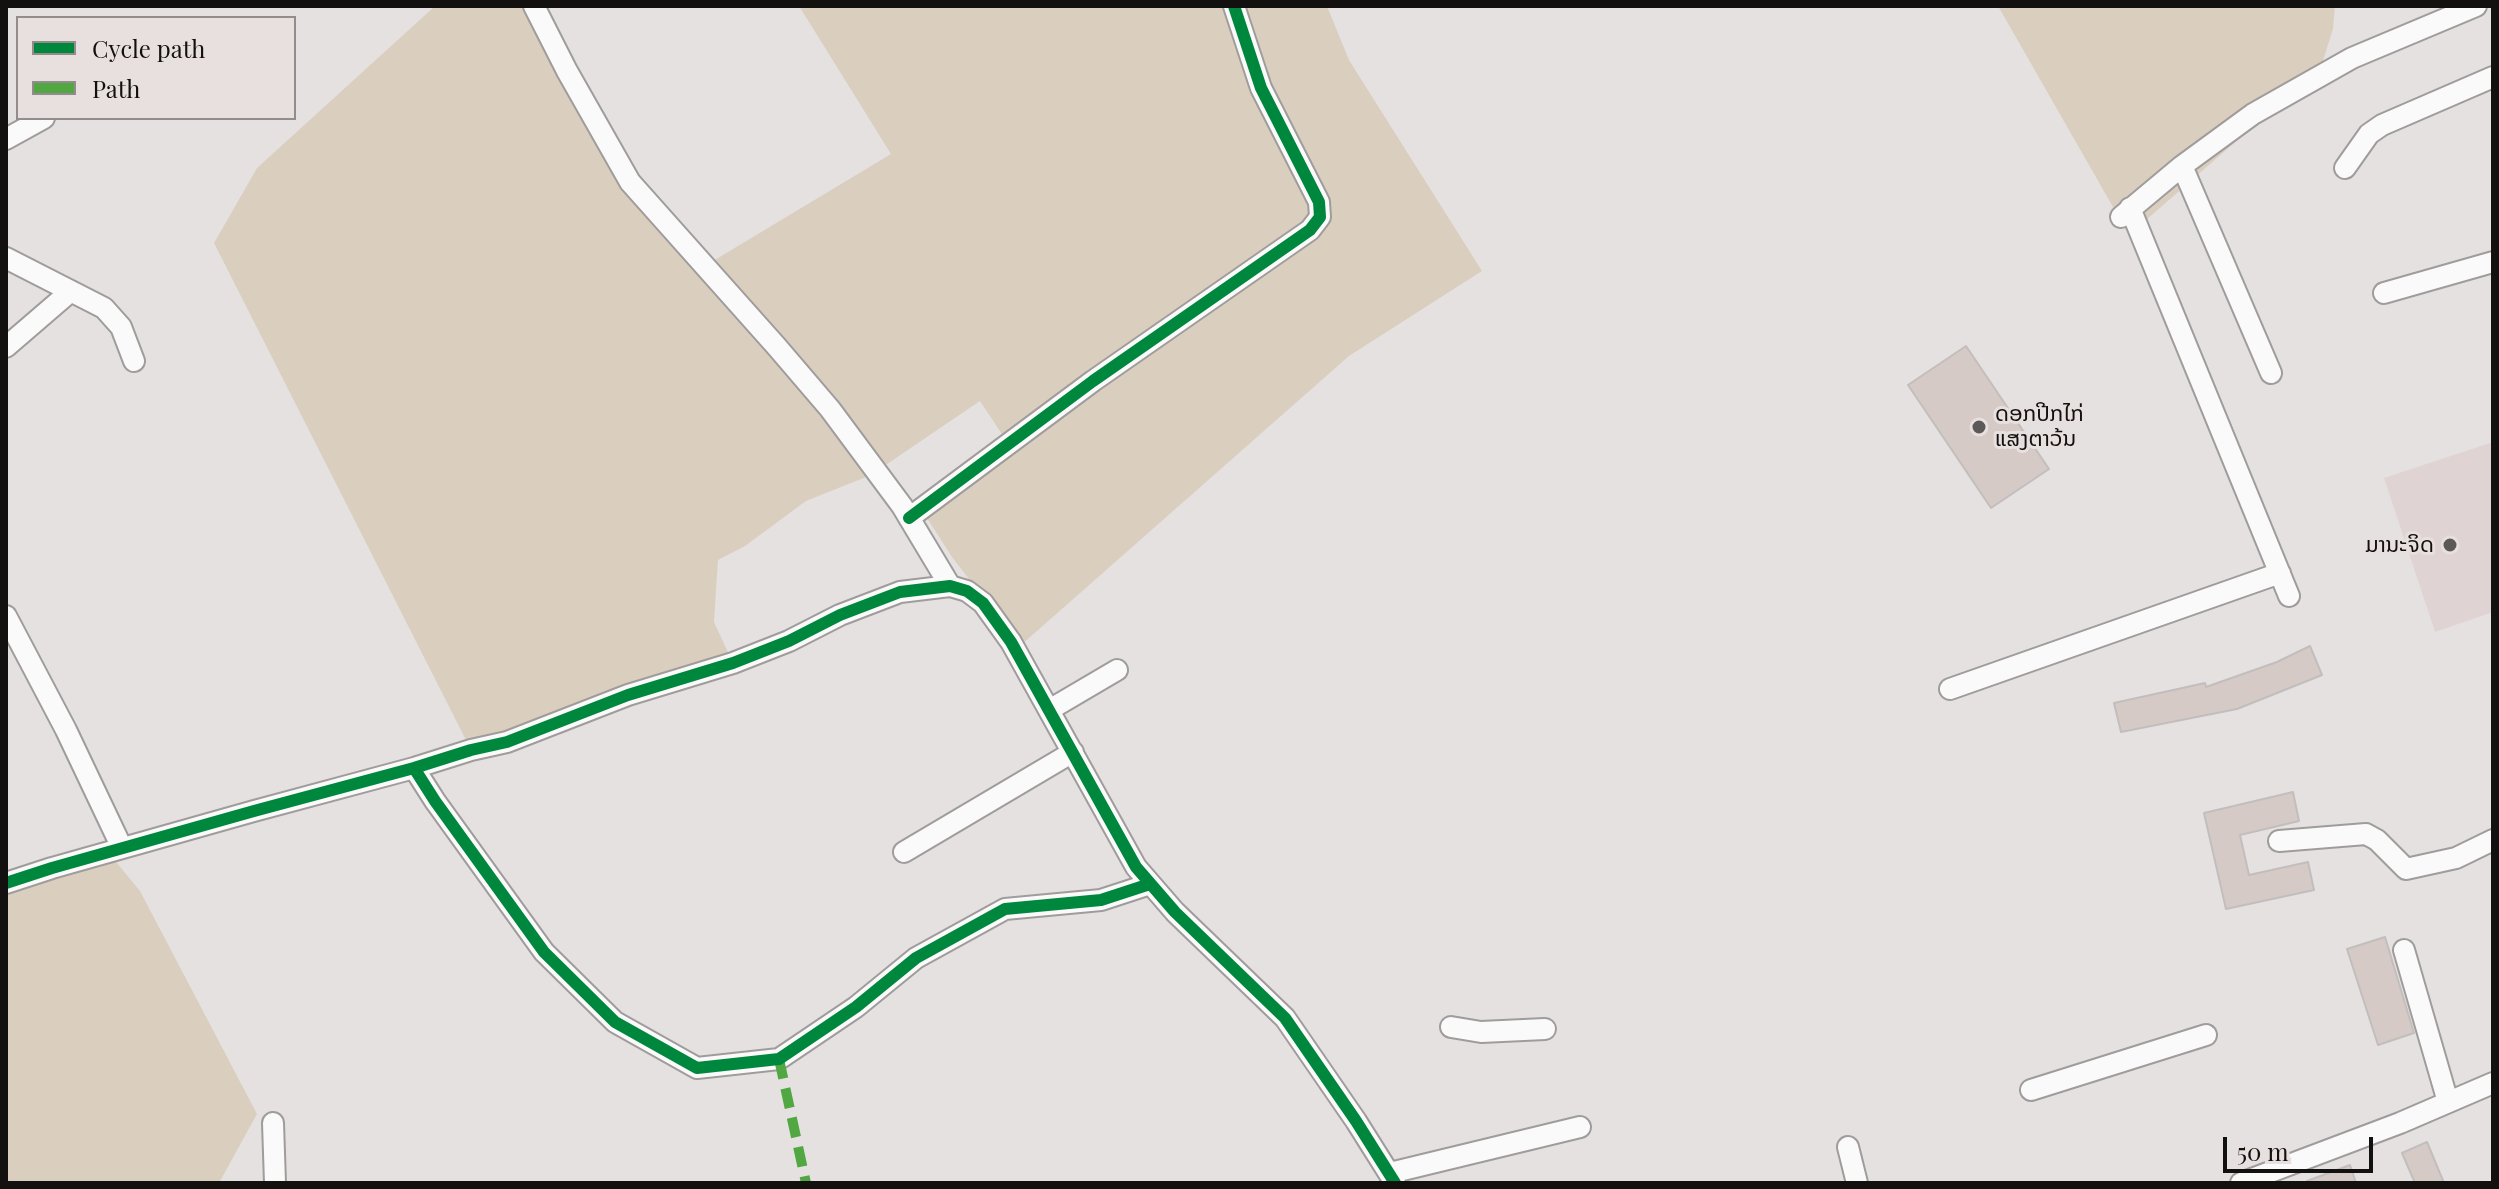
<!DOCTYPE html>
<meta charset="utf-8">
<style>
body{margin:0}
#map{position:relative;width:2499px;height:1189px;overflow:hidden;background:#e6e1e1;font-family:"Playfair Display",serif}
canvas{display:block}
.frame{position:absolute;inset:0;border:8px solid #131010;pointer-events:none}
.legend{position:absolute;left:16px;top:16px;width:280px;height:104px;box-sizing:border-box;background:#e8dfdf;border:2px solid #938c8c;margin:0;padding:10px 14px;list-style:none;font-size:24px;color:#131010}
.legend li{display:flex;align-items:center;gap:16px;height:40px}
.legend b{width:40px;border:2px solid #938c8c}
.scale{position:absolute;left:2223px;top:1137px;width:150px;height:36px;box-sizing:border-box;border:4px solid #131010;border-top:0;padding-left:10px;font-size:24px;line-height:28px;white-space:nowrap;color:#131010;-webkit-text-stroke:6px #e8dfdf;paint-order:stroke}
</style>
<div id="map">
<canvas width="2499" height="1189"></canvas>
<div class="frame"></div>
<ul class="legend">
<li><b style="height:10px;background:#00873e"></b>Cycle path</li>
<li><b style="height:10px;background:#51a842"></b>Path</li>
</ul>
<div class="scale">50 m</div>
</div>
<script>
const context = document.querySelector('canvas').getContext('2d');
context.lineJoin = 'round';
function fillPath(path, color) {
  context.fillStyle = color;
  context.fill(path, 'evenodd');
}
function toPath(rows) {
  const path = new Path2D();
  for (const r of rows) {
    path.moveTo(r[0], r[1]);
    for (let i = 2; i < r.length; i += 2) path.lineTo(r[i], r[i + 1]);
  }
  return path;
}
function stroke(path, color, width, dash) {
  context.strokeStyle = color;
  context.lineWidth = width;
  context.lineCap = dash ? 'butt' : 'round';
  context.setLineDash(dash || []);
  context.stroke(path);
}
function write(font, color, halo, rows, align = 'center') {
  context.font = font + ' "Playfair Display","Noto Sans Lao",serif';
  context.lineWidth = 6;
  context.setLineDash([]);
  context.textBaseline = 'middle';
  context.strokeStyle = halo;
  context.fillStyle = color;
  for (const [text, x, y, turn = 0] of rows) {
    context.save();
    context.translate(x, y);
    context.rotate((+turn || 0) * Math.PI / 180);
    context.textAlign = isNaN(turn) ? turn : align;
    if (halo) context.strokeText(text, 0, 0);
    context.fillText(text, 0, 0);
    context.restore();
  }
}
fillPath(toPath([
 [2493,442,2493,612,2435,632,2384,478]
]), '#dfd3d3');
fillPath(toPath([
 [435,6,538,6,632,182,708,264,891,154,799,6,1327,6,1349,60,1482,271,1349,356,1020,646,952,557,927,518,1011,448,980,401,871,475,806,501,745,546,718,560,714,622,733,663,471,750,214,243,257,168],
 [1998,6,2335,6,2333,29,2321,67,2129,235],
 [108,852,140,891,257,1114,219,1183,6,1183,6,883]
]), '#dacfbf');
const building = toPath([
 [1966,346,2049,469,1991,508,1908,385,1966,346],
 [2310,646,2322,675,2237,709,2121,732,2114,703,2205,683,2206,687,2277,662,2310,646],
 [2293,792,2299,821,2240,835,2249,875,2308,862,2314,890,2226,909,2204,813,2293,792],
 [2385,937,2414,1033,2378,1045,2347,949,2385,937],
 [2427,1142,2444,1183,2415,1183,2402,1153,2427,1142],
 [2350,1165,2356,1183,2308,1183,2307,1181,2350,1165]
]);
fillPath(building, '#d6cac6');
stroke(building, '#c1bebd', 2);
const minor = toPath([
 [534,6,567,71,630,182,777,347,830,409,902,506,950,586],
 [6,139,44,118],
 [2182,166,2271,373],
 [2345,168,2369,134,2382,125,2493,77],
 [2130,208,2289,596],
 [2121,217,2182,166,2253,114,2352,58,2476,6],
 [6,258,104,308,121,327,134,361],
 [2384,293,2493,262],
 [6,347,71,291],
 [909,518,1093,381,1310,230,1320,217,1319,202,1261,88,1234,6],
 [6,616,66,730,122,848],
 [1950,689,2280,573],
 [1049,710,1117,670],
 [414,768,435,801,544,952,615,1022,697,1068,779,1059,856,1007,916,958,1005,909,1101,900,1150,884],
 [2279,841,2366,834,2377,840,2406,869,2456,858,2493,840],
 [904,852,1073,752],
 [6,883,52,868,254,811,414,768,471,750,507,742,628,695,733,663,789,641,840,615,900,592,950,586,967,591,983,603,1011,642,1136,867,1175,912,1285,1018,1356,1121,1395,1183],
 [2404,950,2448,1102],
 [1451,1027,1481,1032,1545,1029],
 [2031,1090,2206,1035],
 [273,1123,275,1183],
 [1848,1147,1857,1183],
 [1390,1173,1580,1127],
 [2241,1183,2400,1123,2493,1083]
]);
stroke(minor, '#a09c9c', 24);
stroke(minor, '#fbfafa', 20);
stroke(toPath([
 [779,1059,806,1183]
]), '#51a842', 10, [20, 10]);
stroke(toPath([
 [909,518,1093,381,1310,230,1320,217,1319,202,1261,88,1234,6],
 [414,768,435,801,544,952,615,1022,697,1068,779,1059,856,1007,916,958,1005,909,1101,900,1150,884],
 [6,883,52,868,254,811,414,768,471,750,507,742,628,695,733,663,789,641,840,615,900,592,950,586,967,591,983,603,1011,642,1136,867,1175,912,1285,1018,1356,1121,1395,1183]
]), '#00873e', 12);
for (const [x, y, r, color] of [
 [1979,427,8,"#5d5959"],
 [2450,545,8,"#5d5959"]
]) {
  const dot = new Path2D();
  dot.arc(x, y, r, 0, 2 * Math.PI);
  context.fillStyle = color;
  context.fill(dot);
  stroke(dot, '#e8dfdf', 3);
}
write('22px', '#131010', '#e8dfdf', [
 ["ດອກປີກໄກ່",1995,414],
 ["ແສງຕາວ້ນ",1995,439],
 ["ມານະຈິດ",2434,545,"right"]
], 'left');
</script>
